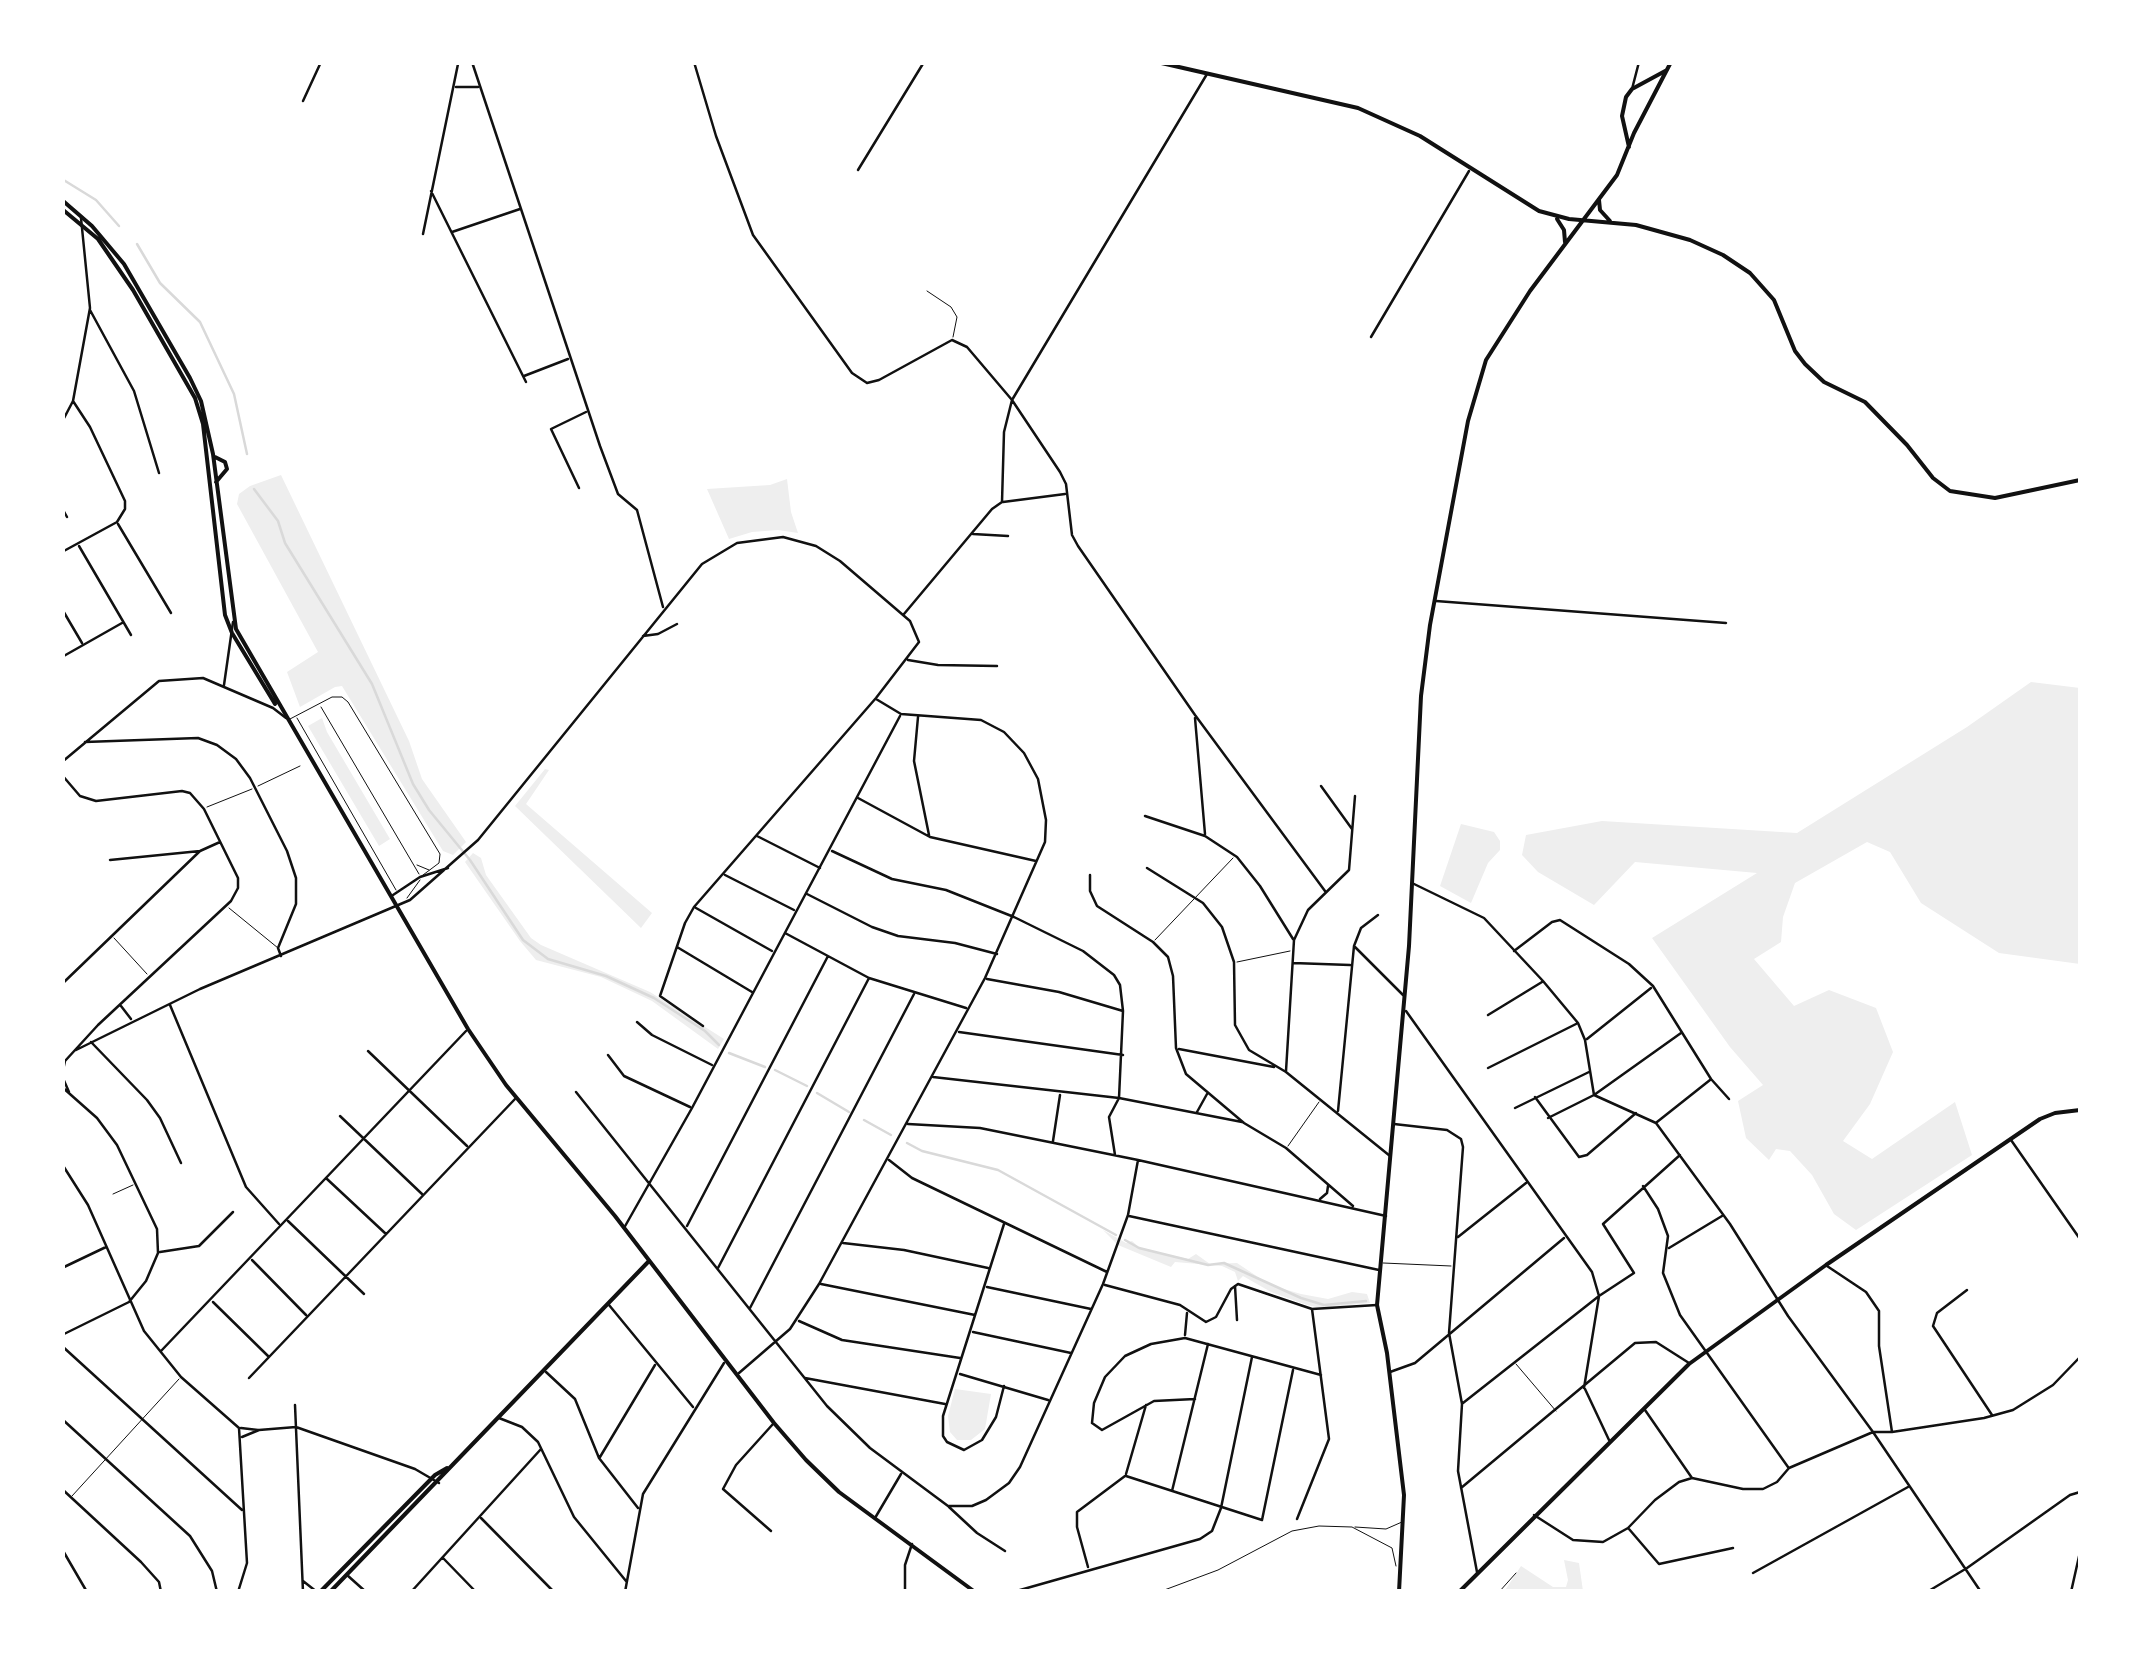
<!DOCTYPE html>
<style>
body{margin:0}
#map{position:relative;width:2143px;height:1654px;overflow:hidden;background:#fff;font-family:"DejaVu Sans",sans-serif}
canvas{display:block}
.frame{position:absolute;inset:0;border:65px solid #fff;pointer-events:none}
</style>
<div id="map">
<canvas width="2143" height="1654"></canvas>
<div class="frame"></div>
</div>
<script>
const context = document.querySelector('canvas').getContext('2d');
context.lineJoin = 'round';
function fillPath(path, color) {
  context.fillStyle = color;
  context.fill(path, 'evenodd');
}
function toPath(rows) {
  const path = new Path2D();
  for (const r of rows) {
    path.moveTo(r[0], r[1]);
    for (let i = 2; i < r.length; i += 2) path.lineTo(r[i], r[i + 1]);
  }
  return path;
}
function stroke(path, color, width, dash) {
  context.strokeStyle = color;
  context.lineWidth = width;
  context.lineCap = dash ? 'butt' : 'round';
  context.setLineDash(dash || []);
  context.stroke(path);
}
fillPath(toPath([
 [281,475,409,741,422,779,466,842,453,855,443,851,342,686,335,687,300,707,287,672,318,652,237,504,239,494,250,486],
 [787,479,791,512,798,533,778,530,752,532,729,539,707,489,770,485],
 [2031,682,2080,688,2080,964,1999,953,1921,903,1890,852,1867,842,1795,883,1783,917,1781,942,1754,959,1794,1006,1829,990,1876,1008,1893,1052,1870,1104,1843,1141,1872,1159,1955,1102,1972,1155,1856,1230,1834,1214,1812,1175,1790,1151,1776,1149,1769,1160,1746,1138,1738,1101,1763,1085,1730,1047,1652,938,1757,873,1635,862,1594,905,1538,872,1522,855,1526,835,1602,821,1797,833,1967,727],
 [322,718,327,732,390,839,379,846,308,726],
 [545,769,549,770,526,804,652,913,641,928,515,806],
 [1461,824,1494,832,1500,841,1500,850,1488,863,1471,903,1440,886],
 [473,853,481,858,486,875,531,938,541,945,650,992,724,1039,718,1049,652,1001,601,977,536,960,520,941,465,862],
 [1103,1230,1126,1243,1132,1241,1141,1249,1188,1259,1196,1254,1210,1264,1237,1263,1270,1285,1301,1294,1328,1299,1352,1292,1367,1294,1370,1303,1322,1308,1307,1305,1271,1292,1243,1276,1238,1281,1235,1272,1222,1266,1175,1262,1171,1267,1118,1245],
 [955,1389,991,1394,985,1429,971,1440,957,1440,950,1432,948,1416],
 [1564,1560,1579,1563,1583,1591,1504,1592,1521,1566,1553,1587,1566,1587,1568,1580]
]), '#eee');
stroke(toPath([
 [62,179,96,200,119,226],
 [137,244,160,283,200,322,234,394,247,454],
 [254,489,278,521,285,543,372,684,413,784,429,810,470,860,523,940,548,959,606,976,654,998,705,1031,719,1045],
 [729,1053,765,1067],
 [775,1070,807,1086],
 [817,1093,849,1112],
 [864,1120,891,1135],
 [907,1143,922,1151,998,1170,1116,1235],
 [1125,1240,1139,1248,1208,1265,1224,1263,1301,1298,1324,1305,1366,1301]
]), '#d9d9d9', 2.5);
stroke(toPath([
 [927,291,951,307,957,317,953,337],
 [321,707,419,874],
 [297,718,396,890],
 [290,719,332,697,342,697,348,702,440,854,439,863,423,875],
 [258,786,300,766],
 [207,807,252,789],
 [417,865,429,870],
 [407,898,420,880],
 [229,908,278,948],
 [114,938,147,974],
 [1155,940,1233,858],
 [1237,962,1290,951],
 [1288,1146,1319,1102],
 [113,1194,133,1185],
 [1383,1263,1451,1266],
 [1516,1364,1556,1411],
 [72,1496,179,1379],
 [1355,1527,1386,1529,1402,1522],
 [1159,1592,1218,1570,1292,1531,1319,1526,1352,1527,1392,1548,1396,1566],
 [1499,1592,1516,1573]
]), '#111', 1);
stroke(toPath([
 [472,62,600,446,618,494,637,510,663,607],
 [694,62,716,136,753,235,852,373,867,383,879,380,952,340,967,347,1012,400,1060,472,1066,484,1072,535,1078,546,1195,715,1325,891],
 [456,87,478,87],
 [1632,89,1639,62],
 [303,101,321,62],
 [858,170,924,62],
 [431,191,526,382],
 [452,232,520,209],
 [423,234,458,64],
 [90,310,134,391,159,473],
 [1371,337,1469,171],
 [524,376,568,359],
 [62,422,73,401,90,308,81,218],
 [579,488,551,429,586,412],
 [1003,502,1065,494],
 [62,508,67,517],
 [118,524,171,613],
 [973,534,1008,536],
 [79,546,131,635],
 [62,552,117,522,125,509,125,501,90,427,73,401],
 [1436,601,1726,623],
 [62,609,82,643],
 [904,614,992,509,1002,502,1004,432,1012,400,1207,74],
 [643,636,658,634,677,624],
 [62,657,122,623],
 [908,660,938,665,997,666],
 [224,685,233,622],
 [918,717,914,761,929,835],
 [1195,718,1205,834],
 [85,742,198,738,217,745,236,759,250,778,287,851,296,878,296,904,278,948,281,956],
 [62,762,159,681,203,678,273,708,286,718],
 [62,775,80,796,96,801,182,791,190,793,204,809,238,878,238,888,231,901,98,1025,65,1061,62,1075],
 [1321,786,1352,829],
 [858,798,930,837,1036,861],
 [1145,816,1205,836,1237,857,1260,886,1293,939],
 [757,836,820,868],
 [832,851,892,879,946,890,1014,917,1083,951,1114,975,1120,985,1123,1011,1119,1098,1109,1117,1115,1155],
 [110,860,200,851,220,842],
 [1147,868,1203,903,1222,927,1234,962,1235,1025,1249,1050,1286,1072,1390,1156],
 [725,875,794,910],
 [1090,875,1090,891,1097,906,1153,942,1168,957,1173,976,1176,1048,1186,1074,1244,1123,1286,1148,1353,1206],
 [1412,883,1484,918,1543,981,1578,1023,1585,1040,1594,1095,1656,1123,1730,1224,1788,1316,1873,1432,1981,1592],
 [807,894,872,927,898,936,955,943,997,954],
 [393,895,420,877,448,868],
 [696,908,772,951],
 [785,933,869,978,966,1008],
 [677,947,752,992],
 [1355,947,1403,995],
 [1514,951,1552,922,1560,920,1629,964,1653,986,1711,1079,1729,1099],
 [1293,963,1350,965],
 [987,979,1059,992,1123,1011],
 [62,984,200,851],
 [170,1005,246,1187,279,1224],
 [121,1006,131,1019],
 [1406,1011,1592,1272,1599,1296,1584,1388],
 [1488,1015,1542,982],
 [637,1022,652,1035,712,1065],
 [959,1032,1123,1055],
 [1587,1039,1651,988],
 [91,1042,147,1100,160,1118,181,1163],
 [1179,1049,1274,1067],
 [76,1050,200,989,410,900,478,840,702,564,737,543,783,537,816,546,840,561,910,621,919,642,876,698,694,907,685,923,660,996,703,1026],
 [368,1051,467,1146],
 [608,1055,624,1076,690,1107],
 [1488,1068,1576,1024],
 [1286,1071,1294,940,1308,910,1349,870,1355,796],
 [62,1076,69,1092],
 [933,1077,1119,1098,1242,1122],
 [62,1087,97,1118,117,1145,157,1229,158,1253,146,1281,129,1302,62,1335],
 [576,1092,827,1406,870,1448,948,1506,972,1506,986,1500,1009,1483,1020,1467,1103,1284,1128,1215,1138,1160],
 [1535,1097,1579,1157,1587,1155,1636,1113],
 [1515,1108,1589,1072],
 [1338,1111,1354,946,1361,928,1378,915],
 [1197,1112,1207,1094],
 [340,1116,422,1194],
 [1548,1118,1594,1095,1681,1033],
 [1657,1122,1710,1080],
 [908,1124,980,1128,1138,1160,1386,1216],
 [1394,1124,1447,1130,1461,1139,1463,1147,1449,1333,1462,1404,1458,1471,1477,1572],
 [2011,1140,2080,1239],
 [1053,1141,1060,1095],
 [889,1160,912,1178,1107,1272],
 [62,1164,88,1205,144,1331,181,1377,239,1428,247,1563,238,1592],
 [327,1179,386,1234],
 [1643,1186,1658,1209,1668,1236,1663,1273,1680,1315,1788,1467],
 [1320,1199,1327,1193,1328,1186],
 [1129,1216,1379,1270],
 [288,1221,364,1294],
 [687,1226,828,956],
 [624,1228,692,1108,900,716],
 [1458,1237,1526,1183],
 [843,1243,904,1250,988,1268],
 [1669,1248,1722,1216],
 [160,1252,199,1246,233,1212],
 [252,1260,306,1315],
 [1827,1266,1866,1292,1879,1311,1879,1346,1892,1432],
 [62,1268,106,1247],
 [718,1268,869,978],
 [821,1284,975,1315],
 [1105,1285,1180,1305,1206,1322,1216,1317,1231,1289,1238,1284,1312,1309,1377,1305],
 [1235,1286,1237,1320],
 [987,1287,1091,1309],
 [1967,1290,1937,1313,1933,1326,1992,1415],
 [213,1302,268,1356],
 [609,1305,693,1407],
 [750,1308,914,994],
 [799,1321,842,1340,960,1358],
 [973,1332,1071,1353],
 [1185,1335,1187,1313],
 [62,1346,242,1510],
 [161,1351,466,1031],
 [546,1372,575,1399,599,1458,638,1508],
 [1390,1372,1415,1363,1564,1238],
 [739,1373,790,1329,819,1284,985,978,1045,842,1046,820,1038,779,1024,753,1004,732,981,720,901,714,876,699],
 [960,1374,1048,1400],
 [249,1378,515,1099],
 [805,1378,945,1404],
 [1004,1386,996,1417,982,1440,964,1450,947,1442,943,1436,943,1416,1004,1224],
 [1585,1389,1609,1440],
 [1195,1399,1154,1401,1102,1430,1092,1423,1094,1403,1105,1377,1125,1356,1151,1344,1185,1338,1321,1375],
 [1463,1403,1599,1296,1634,1273,1603,1224,1680,1155],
 [295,1405,303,1592],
 [1645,1410,1692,1478],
 [499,1418,522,1427,538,1442,574,1517,626,1581],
 [62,1419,190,1536,212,1571,217,1592],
 [241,1428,258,1430],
 [242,1437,259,1430,296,1427,415,1469,439,1483],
 [600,1457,655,1365],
 [1126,1474,1146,1405],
 [1126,1476,1262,1520,1293,1370],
 [1461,1488,1635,1343,1656,1342,1689,1363],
 [62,1489,141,1562,159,1582,161,1592],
 [1172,1491,1208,1344],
 [949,1507,977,1533,1005,1551],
 [1534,1515,1573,1540,1603,1542,1628,1528,1655,1500,1679,1482,1692,1478,1743,1489,1763,1489,1777,1482,1789,1468,1873,1432,1892,1432,1984,1418,2013,1410,2053,1385,2080,1357],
 [481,1518,554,1592],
 [875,1518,901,1474],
 [1297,1519,1329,1439,1312,1309],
 [1629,1529,1659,1564,1733,1548],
 [771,1531,723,1489,736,1465,773,1424],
 [62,1549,87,1592],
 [443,1558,476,1592],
 [1088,1567,1077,1527,1077,1512,1125,1476],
 [1753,1573,1908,1487],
 [347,1575,366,1592],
 [303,1581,317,1592],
 [411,1592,541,1449],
 [625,1592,643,1494,724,1363],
 [905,1592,905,1565,912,1544],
 [1013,1592,1200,1539,1212,1531,1221,1508,1252,1357],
 [1927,1592,1967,1568,2070,1495,2080,1492],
 [2071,1592,2080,1552]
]), '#111', 2.5);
stroke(toPath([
 [457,62,463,62],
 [1157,62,1358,108,1420,136,1539,211,1569,219,1636,225,1690,240,1723,255,1750,273,1774,300,1795,351,1805,364,1824,382,1865,402,1907,445,1933,478,1950,491,1995,498,2080,480],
 [1629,147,1622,116,1626,97,1632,89,1667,70],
 [1599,200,1600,210,1610,221],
 [1557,219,1564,230,1565,242],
 [320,1592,435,1475,447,1468],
 [330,1592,649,1261],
 [1399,1592,1404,1495,1387,1353,1377,1305,1409,946,1421,696,1430,625,1468,421,1486,360,1530,291,1617,175,1634,133,1671,62],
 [1459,1592,1689,1364,1826,1265,2040,1119,2055,1113,2080,1110]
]), '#111', 4);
stroke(toPath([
 [62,200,92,226,124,264,190,378,201,401,213,454,236,629,468,1029,506,1085,615,1216,774,1423,806,1460,839,1492,975,1592],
 [62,209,98,239,133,290,195,398,203,424,225,615,232,633,275,704],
 [215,457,225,462,227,469,216,482]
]), '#111', 4);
</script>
